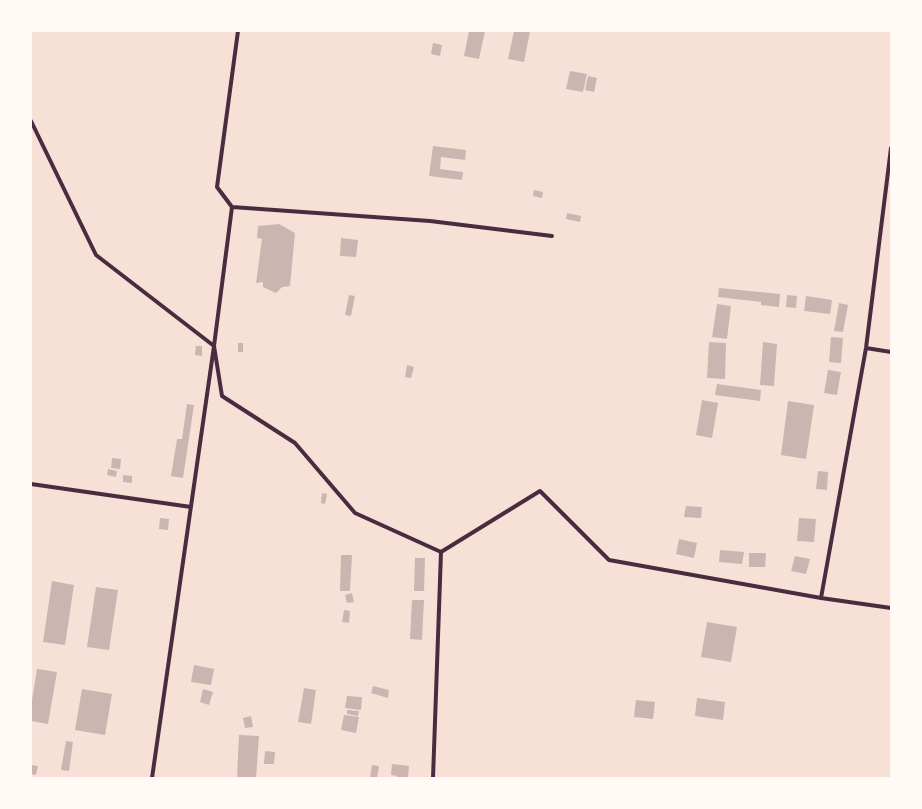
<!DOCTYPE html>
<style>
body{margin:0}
#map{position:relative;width:922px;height:809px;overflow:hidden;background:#f7e1d7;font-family:"Golos Text",sans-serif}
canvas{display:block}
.frame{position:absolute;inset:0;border:32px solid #fffaf5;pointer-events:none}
</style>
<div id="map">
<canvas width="922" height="809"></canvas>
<div class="frame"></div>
</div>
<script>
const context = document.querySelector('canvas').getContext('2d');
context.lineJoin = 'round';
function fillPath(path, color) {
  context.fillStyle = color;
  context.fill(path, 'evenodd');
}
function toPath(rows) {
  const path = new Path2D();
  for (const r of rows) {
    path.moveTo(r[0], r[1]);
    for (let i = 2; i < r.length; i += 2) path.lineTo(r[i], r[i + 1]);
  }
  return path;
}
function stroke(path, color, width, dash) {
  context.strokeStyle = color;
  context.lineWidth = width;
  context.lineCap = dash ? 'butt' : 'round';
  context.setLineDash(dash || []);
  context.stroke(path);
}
fillPath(toPath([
 [469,31,485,31,479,59,464,56],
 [514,31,530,31,524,62,508,59],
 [433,43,442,45,440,56,431,54],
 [570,71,587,74,583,92,566,89],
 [588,76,597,78,594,92,585,90],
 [433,146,466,150,465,160,441,157,440,169,463,172,462,180,429,176],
 [534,190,543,192,542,198,533,196],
 [567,213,581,216,580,222,566,219],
 [279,224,295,233,290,286,282,287,276,293,263,287,263,282,256,283,262,239,257,238,258,226],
 [341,238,358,240,356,257,340,256],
 [719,288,780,294,779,307,761,305,761,302,718,297],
 [349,295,355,296,351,316,345,315],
 [787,295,797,296,796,308,786,307],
 [806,296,832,300,830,314,804,311],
 [839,303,848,305,843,332,834,331],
 [717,304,731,306,727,339,712,337],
 [831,337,843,338,841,363,829,362],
 [709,342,726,343,725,379,707,378],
 [763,342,777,344,774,386,760,385],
 [238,343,243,343,243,352,238,352],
 [196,346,202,346,202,356,195,355],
 [407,365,414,367,411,378,405,377],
 [828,370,841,372,837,395,824,393],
 [717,384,761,390,760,401,715,395],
 [702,400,718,403,712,438,696,435],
 [788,401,814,405,806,459,781,455],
 [187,404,194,405,183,478,171,476,177,439,182,439],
 [112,458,121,459,120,469,111,468],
 [108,469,117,471,116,477,107,475],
 [818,471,828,472,827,490,816,489],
 [123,475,132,476,132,483,123,482],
 [322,493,327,494,325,504,321,503],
 [686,506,702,507,701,518,684,517],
 [160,518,169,519,168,530,159,529],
 [799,518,816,519,814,542,797,541],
 [679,539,697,543,694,558,676,554],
 [720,550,744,552,742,564,719,562],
 [749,553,766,553,765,567,749,567],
 [341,555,352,555,350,591,340,591],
 [795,556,810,559,806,574,791,571],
 [415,558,425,558,424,591,414,591],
 [52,581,74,585,65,645,43,642],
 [96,587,118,590,109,650,87,647],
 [352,593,354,602,347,603,345,595],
 [412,600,424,600,422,640,410,639],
 [344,610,350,611,349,623,342,622],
 [707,622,737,627,731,662,701,657],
 [194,665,214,669,211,685,191,682],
 [37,669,57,672,48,724,31,721,31,706],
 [373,686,389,690,388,698,371,693],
 [304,688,316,690,311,724,298,722],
 [82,689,112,694,105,735,75,730],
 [203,689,213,692,209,705,200,702],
 [347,696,362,697,361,710,345,708],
 [697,698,725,702,723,720,695,716],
 [636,700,655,702,653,719,634,717],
 [347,710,359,711,358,716,347,714],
 [344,715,359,717,356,733,341,730],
 [251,716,253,727,245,728,243,718],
 [239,735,259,736,256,778,237,778],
 [66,741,73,742,69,771,61,770],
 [265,751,275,752,274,764,264,764],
 [392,764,409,766,408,778,396,778,397,776,391,775],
 [31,765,38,766,36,775,31,774],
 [372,765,379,766,377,778,370,778]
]), '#ccb4b1');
stroke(toPath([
 [31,121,96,255,214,346,222,396,295,443,355,513,441,552,433,778],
 [891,148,866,348,821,598,891,608],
 [232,207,217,187,238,31],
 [866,348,891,352],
 [31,484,191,507],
 [441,552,540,491,609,560,821,598],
 [152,778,214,346,232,207,430,221,552,236]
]), '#4a2c40', 4);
</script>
